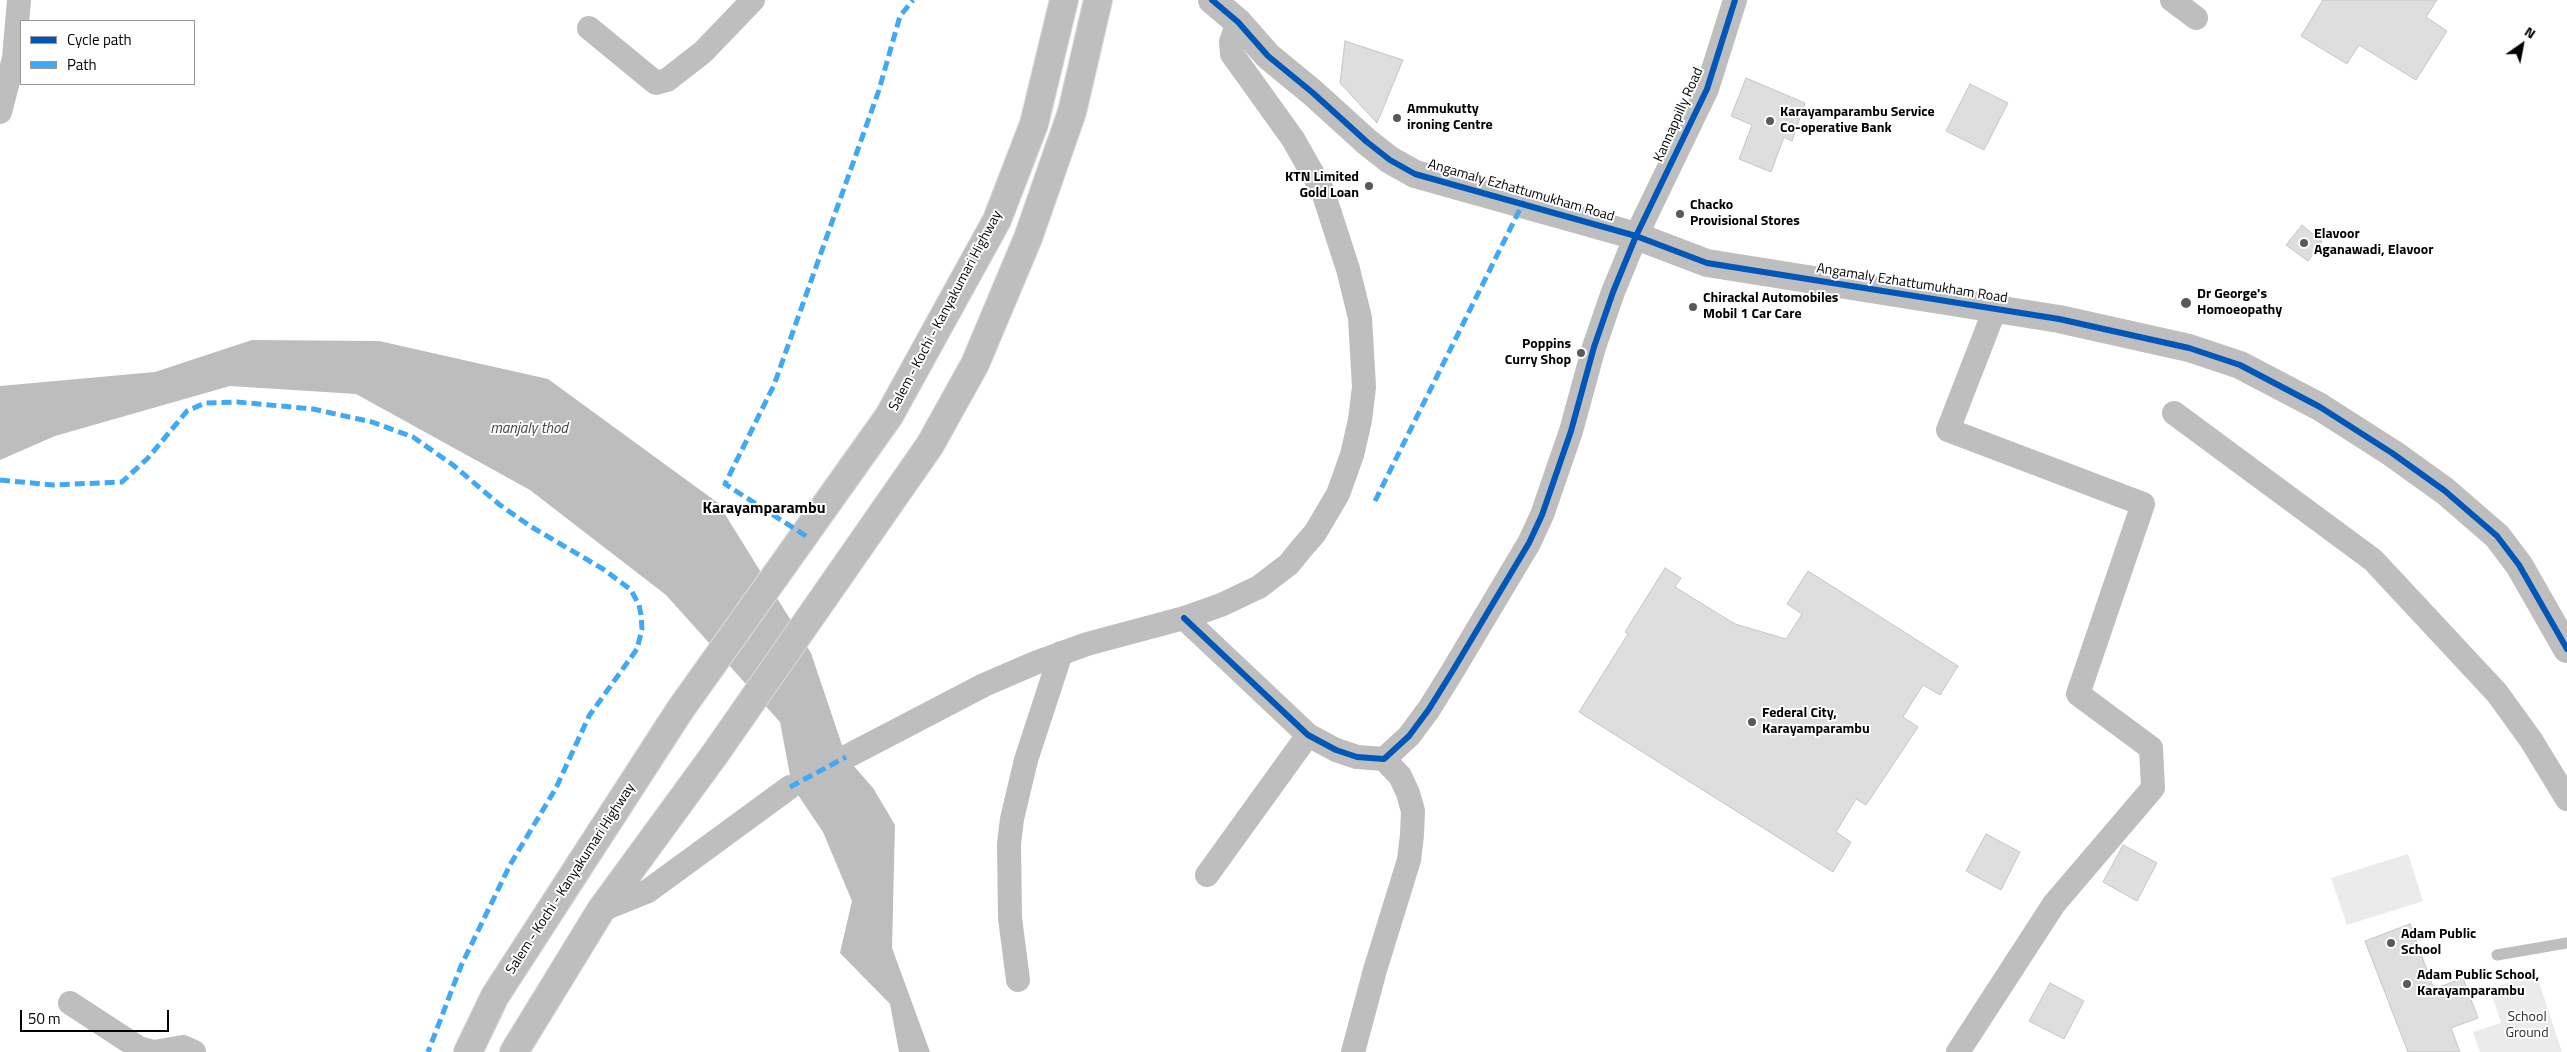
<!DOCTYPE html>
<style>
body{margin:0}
#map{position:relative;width:2567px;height:1052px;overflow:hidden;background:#fff;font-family:"Titillium Web",sans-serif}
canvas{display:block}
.legend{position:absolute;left:20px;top:20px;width:175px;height:65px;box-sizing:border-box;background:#fff;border:1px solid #999;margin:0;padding:6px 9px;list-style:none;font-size:15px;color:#000}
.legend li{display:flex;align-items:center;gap:10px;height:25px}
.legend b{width:25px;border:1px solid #999}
.north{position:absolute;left:2497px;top:20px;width:50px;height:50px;-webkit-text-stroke:4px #fff;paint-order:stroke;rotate:33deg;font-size:14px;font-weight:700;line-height:20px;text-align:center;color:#000}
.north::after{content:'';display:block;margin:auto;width:18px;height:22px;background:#000;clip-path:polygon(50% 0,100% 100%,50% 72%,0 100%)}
.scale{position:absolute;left:20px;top:1010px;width:149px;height:22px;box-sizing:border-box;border:2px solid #000;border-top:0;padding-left:6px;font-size:15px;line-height:18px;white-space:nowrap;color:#000;-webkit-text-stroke:4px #fff;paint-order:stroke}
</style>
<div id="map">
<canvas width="2567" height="1052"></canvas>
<ul class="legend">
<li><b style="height:6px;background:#0057b8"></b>Cycle path</li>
<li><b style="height:6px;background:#3fa9f5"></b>Path</li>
</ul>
<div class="north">N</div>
<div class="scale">50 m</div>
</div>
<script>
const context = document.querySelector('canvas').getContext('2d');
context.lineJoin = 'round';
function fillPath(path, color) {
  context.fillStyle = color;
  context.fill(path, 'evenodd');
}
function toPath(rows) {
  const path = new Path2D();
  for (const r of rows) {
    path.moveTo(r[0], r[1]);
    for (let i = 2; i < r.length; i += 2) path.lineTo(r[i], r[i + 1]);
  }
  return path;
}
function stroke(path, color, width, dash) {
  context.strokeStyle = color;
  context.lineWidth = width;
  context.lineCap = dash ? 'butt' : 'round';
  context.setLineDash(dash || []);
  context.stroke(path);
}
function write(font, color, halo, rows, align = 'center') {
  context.font = font + ' "Titillium Web",sans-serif';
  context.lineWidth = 4;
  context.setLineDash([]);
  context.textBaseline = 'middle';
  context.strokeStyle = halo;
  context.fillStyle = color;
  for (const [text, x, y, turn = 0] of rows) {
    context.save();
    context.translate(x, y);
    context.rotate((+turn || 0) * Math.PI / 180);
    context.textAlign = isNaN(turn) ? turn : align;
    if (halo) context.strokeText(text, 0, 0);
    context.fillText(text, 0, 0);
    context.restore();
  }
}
fillPath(toPath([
 [2408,854,2423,901,2347,925,2331,878],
 [2536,973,2562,1052,2480,1052,2473,1032,2501,1023,2490,989]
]), '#ebebeb');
fillPath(toPath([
 [252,340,379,341,548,379,718,503,811,653,846,757,873,788,895,825,892,948,930,1052,899,1052,890,1004,840,953,852,901,823,832,792,786,780,722,666,595,530,490,356,394,230,386,55,436,0,460,0,386,155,372]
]), '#bdbdbd');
const building = toPath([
 [2323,0,2437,0,2426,17,2447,31,2416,80,2359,45,2347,64,2301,36,2323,0],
 [1345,41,1403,60,1377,123,1340,83,1345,41],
 [1746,78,1805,103,1792,141,1784,137,1771,172,1739,159,1752,125,1731,116,1746,78],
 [1970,84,2008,103,1984,150,1946,131,1970,84],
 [2302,225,2322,242,2308,261,2286,245,2302,225],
 [1665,568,1681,578,1675,587,1735,624,1786,639,1802,614,1787,604,1808,571,1958,666,1940,695,1923,685,1903,717,1918,727,1866,805,1856,799,1836,832,1851,842,1833,872,1579,712,1628,634,1625,632,1665,568],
 [1986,834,2020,852,2001,890,1966,871,1986,834],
 [2123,845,2157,863,2137,901,2103,882,2123,845],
 [2410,924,2434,989,2463,978,2478,1018,2451,1028,2460,1052,2408,1052,2365,941,2410,924],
 [2050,983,2084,1001,2064,1039,2029,1021,2050,983]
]);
fillPath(building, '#dedede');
stroke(building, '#c6c6c6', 1);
const trunk = toPath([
 [468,1052,495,996,680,710,889,416,997,220,1034,124,1064,0],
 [514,1052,601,910,715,754,930,445,975,364,1028,238,1072,112,1098,0]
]);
stroke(trunk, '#dbdbdb', 30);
stroke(toPath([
 [2497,955,2567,943]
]), '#bebebe', 11);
stroke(toPath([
 [2172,0,2196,18],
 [589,28,656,83,667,80,703,52,753,0],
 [0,112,14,58,19,0],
 [2174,413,2373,560,2497,693,2531,740,2567,799],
 [1184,618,1308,735,1336,750,1357,757,1384,759,1409,736,1429,709,1452,672,1529,543,1542,515,1571,431,1594,347,1613,292,1636,236,1707,89,1735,0],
 [846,757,984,685,1035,663,1087,644,1184,618,1221,605,1259,587,1289,564,1301,549,1315,533,1338,494,1352,455,1360,420,1364,387,1360,318,1348,269,1323,192,1293,139,1232,54,1231,42,1238,22],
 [1207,875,1308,735],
 [601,910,648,891,790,787],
 [1018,980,1010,918,1009,844,1012,819,1026,760,1061,653],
 [70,1003,139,1048,154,1052,183,1047,194,1052],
 [1353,1052,1375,970,1409,860,1412,835,1413,811,1408,793,1400,776,1384,759],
 [1958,1052,2054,904,2153,788,2151,748,2078,694,2143,504,1948,430,1995,309]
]), '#bebebe', 24);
stroke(toPath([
 [1212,0,1238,22,1268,56,1313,93,1367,142,1390,160,1415,174,1636,236,1707,263,2059,319,2189,348,2240,365,2320,407,2392,453,2445,491,2497,536,2519,565,2567,649]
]), '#bebebe', 28);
stroke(trunk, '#bebebe', 28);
stroke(toPath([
 [0,480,53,485,122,482,148,458,187,411,205,403,237,402,313,409,372,422,413,437,453,465,500,505,530,526,603,569,631,590,639,605,641,615,642,629,637,649,589,716,556,788,510,865,461,966,428,1052],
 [1375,501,1524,201],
 [806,536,725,484,774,385,879,90,900,16,913,0],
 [790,787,846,757]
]), '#3fa9f5', 5, [10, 5]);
stroke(toPath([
 [1212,0,1238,22,1268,56,1313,93,1367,142,1390,160,1415,174,1636,236,1707,263,2059,319,2189,348,2240,365,2320,407,2392,453,2445,491,2497,536,2519,565,2567,649],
 [1184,618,1308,735,1336,750,1357,757,1384,759,1409,736,1429,709,1452,672,1529,543,1542,515,1571,431,1594,347,1613,292,1636,236,1707,89,1735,0]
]), '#0057b8', 6);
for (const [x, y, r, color] of [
 [1397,118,5,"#595959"],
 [1770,121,5,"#595959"],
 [1369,186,5,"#595959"],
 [1680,214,5,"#595959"],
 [2304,243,5,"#595959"],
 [2186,303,6,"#595959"],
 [1693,307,5,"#595959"],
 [1581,353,5,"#595959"],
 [1752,722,5,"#595959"],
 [2391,943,5,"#595959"],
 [2407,984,5,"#595959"]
]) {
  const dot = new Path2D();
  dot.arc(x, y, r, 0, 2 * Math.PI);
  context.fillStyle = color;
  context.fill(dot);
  stroke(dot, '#fff', 2);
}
write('bold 14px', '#000', '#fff', [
 ["Ammukutty",1407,110],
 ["ironing Centre",1407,126],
 ["Karayamparambu Service",1780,113],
 ["Co-operative Bank",1780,129],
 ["KTN Limited",1359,178,"right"],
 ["Gold Loan",1359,194,"right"],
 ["Chacko",1690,206],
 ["Provisional Stores",1690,222],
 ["Elavoor",2314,235],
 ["Aganawadi, Elavoor",2314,251],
 ["Dr George's",2197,295],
 ["Homoeopathy",2197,311],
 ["Chirackal Automobiles",1703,299],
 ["Mobil 1 Car Care",1703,315],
 ["Poppins",1571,345,"right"],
 ["Curry Shop",1571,361,"right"],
 ["Federal City,",1762,714],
 ["Karayamparambu",1762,730],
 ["Adam Public",2401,935],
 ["School",2401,951],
 ["Adam Public School,",2417,976],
 ["Karayamparambu",2417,992]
], 'left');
write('14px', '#000', '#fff', [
 ["Kannappilly Road",1679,115,-66],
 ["Angamaly Ezhattumukham Road",1521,191,16],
 ["Angamaly Ezhattumukham Road",1912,284,9],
 ["Salem - Kochi - Kanyakumari Highway",946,311,-62],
 ["Salem - Kochi - Kanyakumari Highway",571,879,-57]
]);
write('14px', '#313131', '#fff', [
 ["School",2527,1018],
 ["Ground",2527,1034]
]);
write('italic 15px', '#424242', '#fff', [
 ["manjaly thod",529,429]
]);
write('bold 16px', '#000', '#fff', [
 ["Karayamparambu",764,509]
]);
</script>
